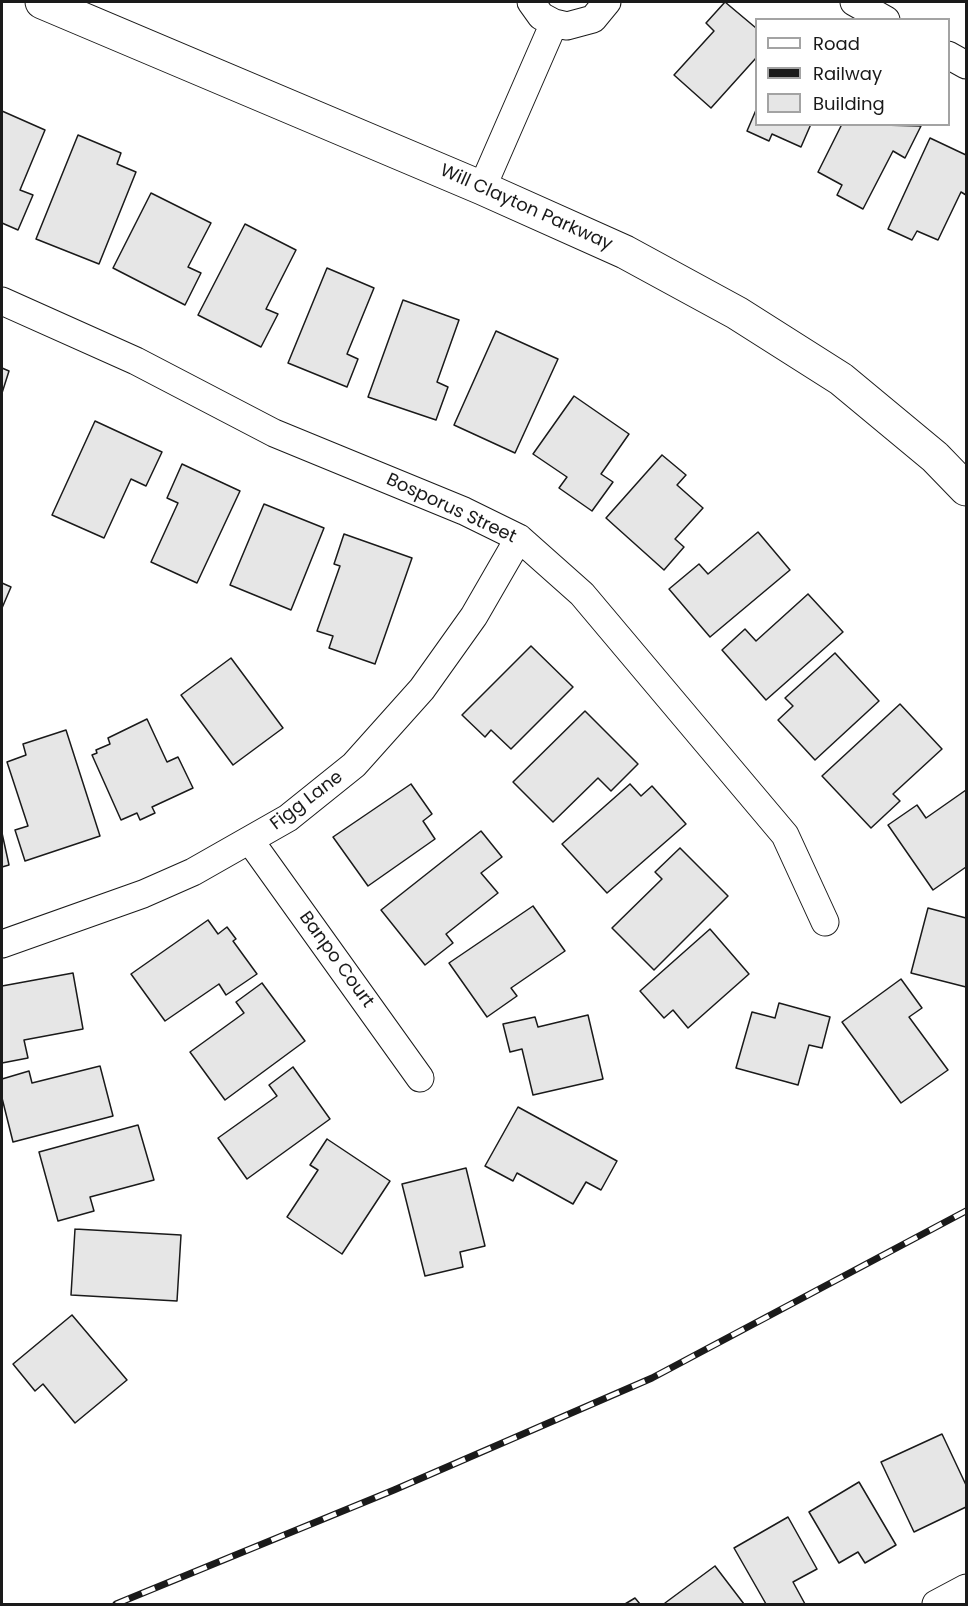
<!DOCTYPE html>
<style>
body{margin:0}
#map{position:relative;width:968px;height:1606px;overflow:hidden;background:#fff;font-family:Poppins,sans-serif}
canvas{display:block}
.frame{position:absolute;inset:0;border:3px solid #1a1a1a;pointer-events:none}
.legend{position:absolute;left:755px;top:18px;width:195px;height:108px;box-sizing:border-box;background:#fff;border:2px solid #a3a3a3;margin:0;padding:8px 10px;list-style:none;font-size:18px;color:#1a1a1a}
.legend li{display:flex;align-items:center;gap:12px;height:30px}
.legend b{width:30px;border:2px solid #a3a3a3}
</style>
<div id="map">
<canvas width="968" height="1606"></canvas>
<div class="frame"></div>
<ul class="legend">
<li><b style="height:8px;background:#fff"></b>Road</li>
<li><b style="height:8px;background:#1a1a1a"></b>Railway</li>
<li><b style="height:16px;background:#e6e6e6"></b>Building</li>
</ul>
</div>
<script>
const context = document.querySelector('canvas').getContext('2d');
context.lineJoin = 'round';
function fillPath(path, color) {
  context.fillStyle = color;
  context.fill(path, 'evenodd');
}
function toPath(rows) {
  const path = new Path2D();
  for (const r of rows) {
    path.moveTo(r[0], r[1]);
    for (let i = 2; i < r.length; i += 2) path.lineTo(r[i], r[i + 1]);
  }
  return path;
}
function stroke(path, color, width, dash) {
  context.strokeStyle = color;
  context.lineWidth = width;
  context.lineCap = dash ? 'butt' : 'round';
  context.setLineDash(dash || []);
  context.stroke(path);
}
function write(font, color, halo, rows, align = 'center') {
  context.font = font + ' Poppins,sans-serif';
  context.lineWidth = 4.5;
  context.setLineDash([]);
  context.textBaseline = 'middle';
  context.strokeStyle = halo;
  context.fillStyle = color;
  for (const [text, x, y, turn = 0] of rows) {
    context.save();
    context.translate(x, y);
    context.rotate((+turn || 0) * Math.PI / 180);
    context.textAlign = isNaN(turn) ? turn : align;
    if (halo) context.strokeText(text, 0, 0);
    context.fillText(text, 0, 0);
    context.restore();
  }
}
const building = toPath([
 [725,2,756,28,756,58,711,108,674,75,714,31,706,23,725,2],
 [756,110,756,124,811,124,801,147,772,134,769,141,747,131,756,110],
 [2,111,45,130,20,190,33,195,18,230,2,223,2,111],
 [842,124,921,126,905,158,893,151,863,209,837,195,842,185,818,172,842,124],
 [78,135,121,153,117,164,136,172,99,264,36,239,78,135],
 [930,138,966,155,966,195,961,192,938,240,917,231,912,240,888,229,930,138],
 [151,193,211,223,188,267,201,273,185,305,113,268,151,193],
 [245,224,296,250,266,309,278,314,261,347,198,315,245,224],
 [327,268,374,288,347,354,358,359,347,387,288,363,327,268],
 [403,300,459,320,437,382,448,387,436,420,368,397,403,300],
 [496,331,558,359,515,453,454,425,496,331],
 [2,368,9,371,2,393,2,368],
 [574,396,629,434,601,474,613,482,592,511,559,488,567,477,533,454,574,396],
 [95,421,162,452,146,486,131,479,104,538,52,515,95,421],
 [662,455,686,475,677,485,703,508,675,539,684,547,664,570,606,518,662,455],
 [182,464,240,491,197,583,151,562,178,503,167,498,182,464],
 [264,504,324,528,291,610,230,585,264,504],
 [758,532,790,570,710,637,669,589,699,564,708,574,758,532],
 [344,534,412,558,375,664,329,648,333,636,317,631,340,566,334,564,344,534],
 [2,583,11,587,2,608,2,583],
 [808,594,843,632,766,700,722,650,745,629,756,641,808,594],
 [531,646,573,687,511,749,491,730,485,737,462,715,531,646],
 [835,653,879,701,815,760,778,720,793,706,785,698,835,653],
 [231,658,283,728,233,765,181,695,231,658],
 [900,704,942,749,893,794,900,801,871,828,822,776,900,704],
 [585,711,638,764,611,791,598,778,553,822,513,782,585,711],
 [147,719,167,762,178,757,193,788,152,807,155,813,140,820,137,813,121,820,92,755,97,753,96,750,110,744,108,738,147,719],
 [66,730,100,836,25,861,15,830,28,826,7,762,26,755,23,744,66,730],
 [411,784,432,814,423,821,435,839,368,886,333,837,411,784],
 [630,784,641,796,652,786,686,824,607,893,562,844,630,784],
 [966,790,966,867,933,890,888,825,917,805,926,818,966,790],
 [481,831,502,857,481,873,498,893,446,934,453,943,425,965,381,910,481,831],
 [2,833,9,865,2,867,2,833],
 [680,848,728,896,654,970,612,928,662,879,655,872,680,848],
 [533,906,565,951,511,988,517,996,487,1017,449,963,533,906],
 [928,908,966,918,966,987,911,973,928,908],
 [208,920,218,934,227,927,236,939,233,941,257,974,226,995,219,984,165,1021,131,974,208,920],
 [710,929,749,974,688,1028,673,1010,664,1018,640,991,710,929],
 [73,973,83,1029,24,1040,28,1058,2,1063,2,986,73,973],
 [901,979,922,1008,909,1017,948,1070,901,1103,842,1022,901,979],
 [262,983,305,1041,225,1100,190,1052,244,1013,236,1002,262,983],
 [779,1003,830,1017,822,1048,809,1045,798,1085,736,1068,752,1012,775,1018,779,1003],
 [588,1015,603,1079,533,1095,522,1049,510,1052,503,1024,535,1017,538,1027,588,1015],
 [100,1066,113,1116,13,1142,2,1098,2,1079,29,1071,32,1083,100,1066],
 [293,1067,330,1119,247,1179,218,1138,277,1096,269,1085,293,1067],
 [518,1107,617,1161,601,1190,586,1182,573,1204,517,1173,513,1181,485,1166,518,1107],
 [138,1125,154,1180,90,1197,94,1211,58,1221,39,1152,138,1125],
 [327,1139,390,1181,342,1254,287,1217,318,1170,310,1165,327,1139],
 [466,1168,485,1246,460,1252,463,1267,425,1276,402,1184,466,1168],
 [75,1229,181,1235,177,1301,71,1295,75,1229],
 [72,1315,127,1380,75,1423,43,1384,35,1391,13,1364,72,1315],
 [942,1434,966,1485,966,1507,914,1532,881,1462,942,1434],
 [859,1482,896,1545,865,1563,858,1552,839,1563,809,1512,859,1482],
 [788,1517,817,1569,793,1582,805,1604,766,1604,734,1548,788,1517],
 [715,1566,744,1604,667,1604,665,1603,715,1566],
 [635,1598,640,1604,625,1604,635,1598]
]);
fillPath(building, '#e6e6e6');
stroke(building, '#1a1a1a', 1.5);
const minor = toPath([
 [531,2,541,16,554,23,567,26,593,19,607,2],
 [854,2,886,20],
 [948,55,966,65],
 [482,188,554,23],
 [2,301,136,361,274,433,464,511,519,538,582,594,785,835,825,922],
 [251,842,420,1078],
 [2,944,143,894,193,872,288,818,354,765,422,689,474,616,519,538],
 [936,1604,966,1588]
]);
const tertiary = toPath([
 [42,2,482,188,625,252,737,313,841,379,935,457,966,489]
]);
stroke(minor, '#1a1a1a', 29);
stroke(tertiary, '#1a1a1a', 35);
stroke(minor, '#fff', 27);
stroke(tertiary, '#fff', 33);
const rail = toPath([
 [116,1604,394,1490,652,1378,966,1211]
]);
stroke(rail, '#1a1a1a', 7);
stroke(rail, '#fff', 4.5, [14]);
write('18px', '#1a1a1a', '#fff', [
 ["Will Clayton Parkway",526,208,24],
 ["Bosporus Street",451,509,25],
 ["Figg Lane",307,801,-37],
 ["Banpo Court",336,960,54]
]);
</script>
